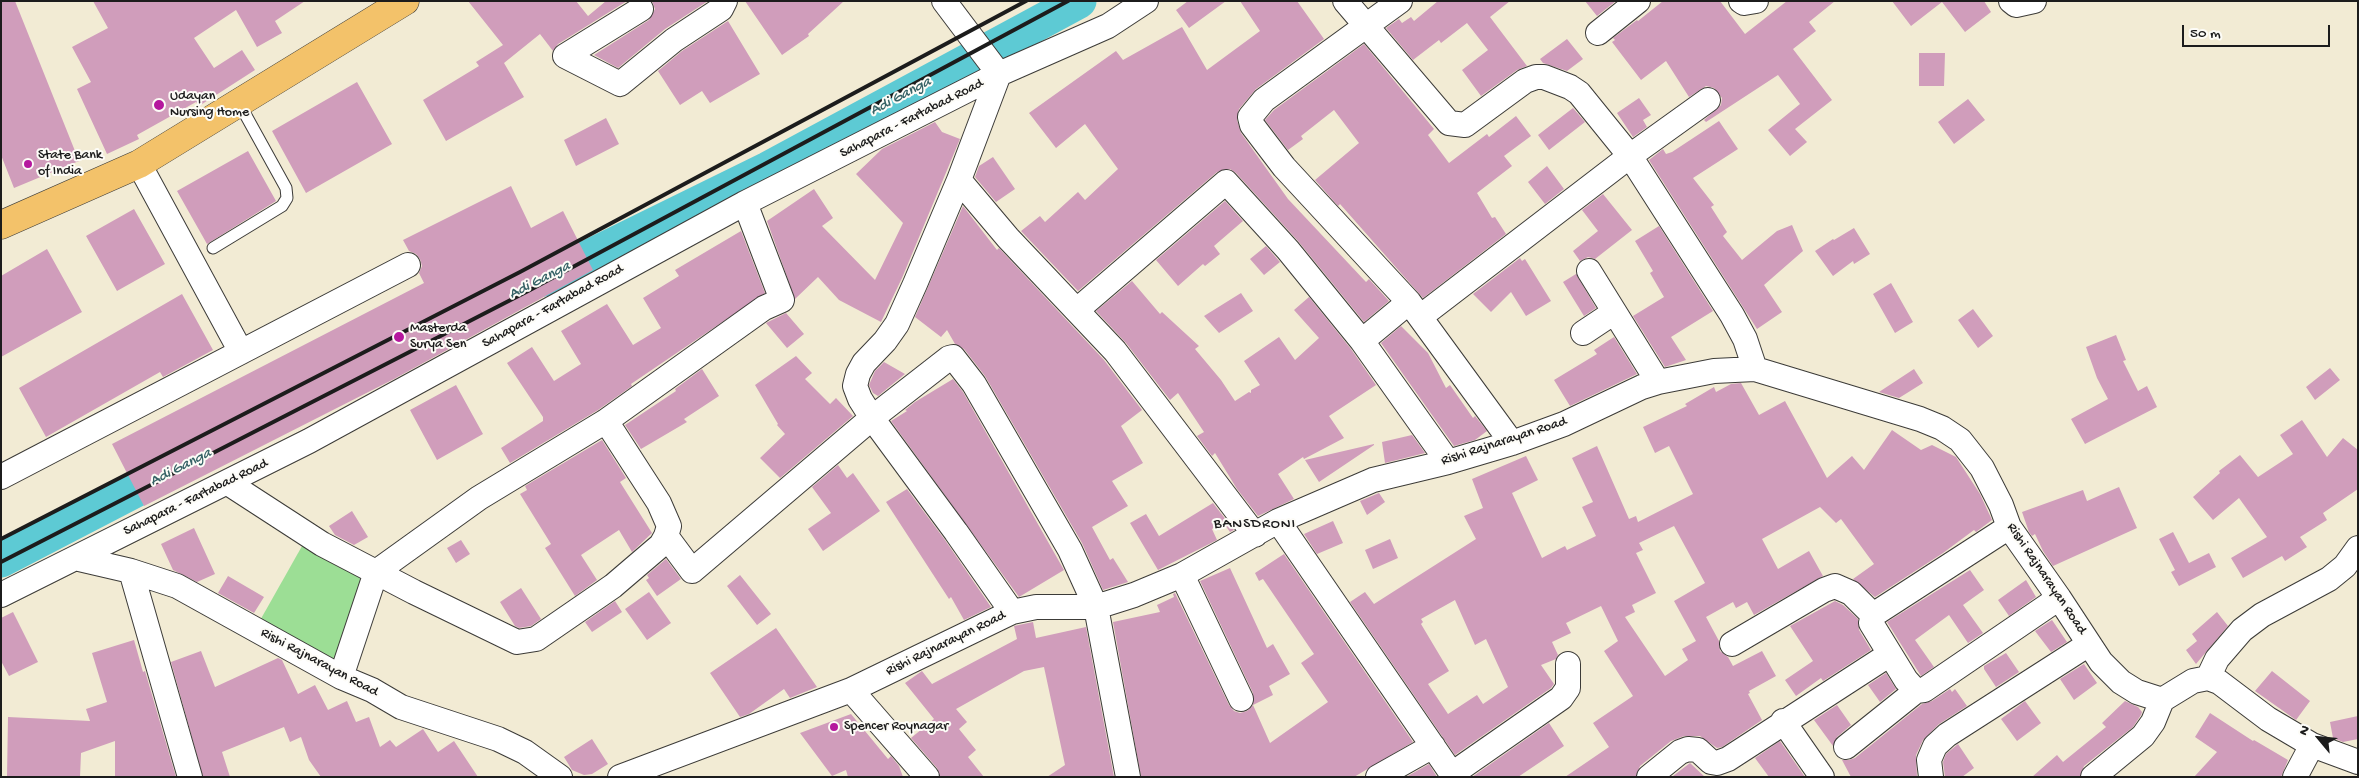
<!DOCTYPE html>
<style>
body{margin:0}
#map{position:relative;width:2359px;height:778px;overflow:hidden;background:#f2ebd4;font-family:"Gochi Hand",sans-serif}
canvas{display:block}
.frame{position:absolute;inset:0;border:2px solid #1c1c1c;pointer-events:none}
.north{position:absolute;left:2294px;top:713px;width:50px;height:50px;-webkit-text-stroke:4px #fdfcf7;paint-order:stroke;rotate:298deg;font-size:14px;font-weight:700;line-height:20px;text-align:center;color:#1c1c1c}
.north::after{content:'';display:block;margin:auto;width:18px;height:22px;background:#1c1c1c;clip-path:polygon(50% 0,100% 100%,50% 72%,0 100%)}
.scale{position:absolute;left:2182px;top:25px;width:148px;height:22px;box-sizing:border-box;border:2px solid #1c1c1c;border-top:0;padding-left:6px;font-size:15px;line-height:18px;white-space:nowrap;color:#1c1c1c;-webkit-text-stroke:4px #fdfcf7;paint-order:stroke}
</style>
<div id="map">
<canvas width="2359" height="778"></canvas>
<div class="frame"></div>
<div class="north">N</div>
<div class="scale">50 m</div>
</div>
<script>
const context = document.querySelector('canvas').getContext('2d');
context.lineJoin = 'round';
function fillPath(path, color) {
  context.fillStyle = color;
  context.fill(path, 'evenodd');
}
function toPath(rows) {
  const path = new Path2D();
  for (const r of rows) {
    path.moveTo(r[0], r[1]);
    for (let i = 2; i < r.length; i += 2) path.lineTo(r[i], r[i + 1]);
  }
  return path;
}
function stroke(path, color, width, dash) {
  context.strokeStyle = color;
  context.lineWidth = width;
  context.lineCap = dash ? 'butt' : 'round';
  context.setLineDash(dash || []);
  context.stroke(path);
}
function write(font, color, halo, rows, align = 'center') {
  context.font = font + ' "Gochi Hand",sans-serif';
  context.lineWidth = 4;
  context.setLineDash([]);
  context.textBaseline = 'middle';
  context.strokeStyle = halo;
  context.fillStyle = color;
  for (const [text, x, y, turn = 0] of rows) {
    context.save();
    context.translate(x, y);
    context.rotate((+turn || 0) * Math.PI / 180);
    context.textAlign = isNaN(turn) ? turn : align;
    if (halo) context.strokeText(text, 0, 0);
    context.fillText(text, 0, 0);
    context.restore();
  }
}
fillPath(toPath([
 [306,539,386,583,341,670,258,624]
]), '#9cde95');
stroke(toPath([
 [544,279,768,169,1079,1],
 [1,560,178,468]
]), '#5dcad4', 35);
fillPath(toPath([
 [1,1,15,1,79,161,14,188,1,155],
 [93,1,305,1,275,21,282,33,257,47,236,10,194,38,214,68,242,50,255,70,199,106,196,102,137,135,139,139,107,154,77,89,91,82,72,47,108,28],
 [468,1,576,1,588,16,606,1,627,1,558,44,553,51,540,34,504,63,524,97,446,141,423,100,479,66,476,62,503,45],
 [652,1,708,1,665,29,618,68,594,55,649,20,655,9],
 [745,1,844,1,808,34,809,36,782,55],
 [1188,1,1226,1,1189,28,1176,10],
 [1240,1,1297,1,1324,39,1256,89,1239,109,1237,120,1241,133,1288,199,1366,282,1369,279,1389,301,1364,322,1298,241,1236,173,1230,169,1217,172,1078,291,1021,231,1040,216,1045,222,1078,192,1085,200,1118,169,1085,124,1056,148,1029,113,1116,51,1123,60,1182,27,1207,70,1260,31],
 [1438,1,1510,1,1490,17,1527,66,1517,70,1481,96,1462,70,1488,50,1467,23,1441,43,1439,40,1413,60,1386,28,1399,19,1402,23,1411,17,1414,21],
 [1585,1,1616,1,1597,16],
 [1663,1,1720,1,1745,34,1787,1,1835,1,1809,22,1816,31,1793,49,1832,100,1795,129,1807,142,1790,156,1768,130,1800,104,1778,75,1706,122,1704,120,1721,105,1722,98,1714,88,1706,86,1689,97,1666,61,1641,80,1612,42,1615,40,1613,38,1637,20,1638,21],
 [1892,1,1984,1,1991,12,1965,32,1942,2,1911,26],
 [728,21,760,74,710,103,702,91,680,105,658,71,682,51],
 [1567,39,1583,59,1567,71,1543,63,1540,59],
 [1364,44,1434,129,1428,135,1449,163,1487,134,1489,137,1516,116,1531,136,1504,156,1512,166,1477,193,1492,218,1495,217,1506,234,1423,298,1340,204,1338,206,1315,180,1359,143,1334,110,1301,136,1303,139,1288,150,1265,120,1274,110],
 [1919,53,1945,53,1944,86,1919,86],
 [357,82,392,144,306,193,272,131],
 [1639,98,1651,115,1643,120,1647,127,1633,137,1617,113],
 [1968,99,1985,120,1954,144,1938,122],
 [1573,108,1585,122,1549,150,1538,135],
 [606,118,619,144,576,166,564,140],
 [1719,121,1738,149,1693,178,1714,205,1711,207,1727,232,1723,236,1742,260,1777,231,1792,225,1803,251,1764,285,1782,312,1757,329,1649,160,1663,149,1666,154,1672,152],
 [935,122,942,132,960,139,902,278,881,322,839,300,818,277,795,299,767,221,814,189,833,218,822,226,875,280,903,223,856,174,882,149],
 [248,151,276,201,207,244,177,191],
 [993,157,1015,189,996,202,975,177,979,166],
 [1547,166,1564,189,1545,204,1528,182],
 [511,186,531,228,563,211,593,270,394,379,144,506,112,444,424,283,419,273,422,266,420,259,416,254,409,251,403,240],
 [1603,194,1632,230,1595,259,1588,257,1580,261,1573,251,1598,231,1582,210],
 [1225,201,1243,221,1214,246,1220,254,1205,266,1203,264,1178,286,1156,260],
 [963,206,997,250,999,248,1104,360,1142,410,1121,426,1143,463,1112,481,1128,506,1092,527,1110,560,1113,558,1128,582,1103,590,1082,543,985,376,964,349,955,344,947,330,941,337,915,317],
 [134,209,165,264,117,291,86,236],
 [1659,226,1713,311,1671,337,1686,360,1665,367,1633,316,1664,297,1650,273,1653,271,1635,241],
 [1854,228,1870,254,1854,264,1853,261,1833,276,1815,251,1833,239,1834,240],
 [741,231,765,293,631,384,632,386,598,410,510,463,501,448,543,421,543,417,507,363,532,347,554,381,581,364,561,331,607,304,633,345,661,328,643,298,679,276,675,270],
 [1266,246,1280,262,1264,275,1250,259],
 [47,249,82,312,1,357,1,276],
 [1520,258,1522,261,1525,259,1551,301,1526,316,1511,292,1491,312,1473,294],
 [1576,274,1596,308,1584,316,1563,282],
 [1132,281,1160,314,1162,312,1199,346,1195,349,1221,380,1235,401,1249,392,1251,393,1251,390,1260,385,1244,361,1279,337,1295,360,1319,338,1294,310,1309,297,1351,349,1376,385,1329,416,1344,438,1304,459,1303,457,1278,474,1294,499,1258,516,1237,489,1215,453,1212,456,1197,436,1204,432,1178,393,1170,400,1126,343,1096,311],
 [1891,283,1913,322,1895,333,1873,294],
 [1241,293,1253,311,1219,333,1204,316],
 [182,294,213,350,163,377,160,372,46,437,19,388],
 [1973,309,1993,336,1978,348,1958,320],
 [786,313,804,334,787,348,766,323],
 [1401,326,1428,353,1446,388,1450,385,1473,418,1475,416,1487,431,1475,440,1454,446,1381,343],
 [2116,335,2126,360,2123,361,2138,391,2147,386,2157,407,2085,444,2071,419,2108,399,2097,378,2086,347],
 [1614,337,1637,374,1570,406,1554,380,1597,354,1594,350],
 [796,356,812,373,805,379,830,404,836,398,853,416,780,478,760,458,785,434,777,425,778,424,755,385],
 [884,362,905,374,878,396,873,393,869,385,875,371],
 [2330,368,2340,380,2315,400,2306,387],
 [702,369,719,396,684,419,687,422,641,449,625,425,676,391,675,389],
 [1914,369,1923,383,1899,398,1879,392],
 [953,379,963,392,1064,570,1019,597,891,421,907,411,905,410,915,402],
 [1741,383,1759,415,1785,401,1827,478,1852,456,1864,470,1892,430,1921,450,1932,445,1956,457,1980,494,1992,520,1976,532,1974,530,1943,553,1875,597,1853,579,1874,564,1841,519,1836,523,1820,507,1762,539,1778,569,1809,551,1823,576,1754,615,1747,602,1736,608,1733,602,1706,617,1719,641,1720,651,1728,657,1733,666,1762,651,1776,676,1749,691,1750,693,1748,694,1762,720,1722,747,1717,748,1700,736,1684,736,1671,741,1640,766,1636,777,1565,777,1609,747,1593,723,1633,696,1604,651,1618,641,1601,606,1566,623,1571,633,1552,642,1558,655,1556,659,1541,665,1554,684,1551,688,1455,755,1350,602,1365,592,1374,604,1476,539,1464,516,1483,508,1472,479,1526,456,1538,480,1512,493,1542,558,1565,546,1567,550,1596,536,1582,507,1593,502,1572,458,1597,446,1629,519,1636,516,1638,522,1693,494,1669,446,1655,453,1643,427,1687,406,1685,404,1714,387,1716,392,1731,384],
 [1674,526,1705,583,1674,601,1696,641,1682,649,1688,660,1665,676,1625,617,1635,612,1632,605,1656,593,1636,553,1643,550,1639,543],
 [1455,600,1475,645,1486,639,1508,687,1483,704,1477,695,1448,714,1428,684,1449,671,1421,624,1423,622,1421,619],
 [456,385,483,434,437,460,410,410],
 [2302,420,2327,457,2343,438,2358,450,2358,489,2323,513,2327,520,2300,537,2307,547,2285,561,2282,556,2243,578,2231,558,2267,537,2239,498,2213,520,2193,497,2220,473,2219,471,2240,455,2258,477,2293,454,2280,435],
 [1412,435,1425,453,1385,463,1382,442],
 [602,440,626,478,620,482,652,533,632,552,619,530,581,555,597,580,575,596,545,548,551,544,520,494,527,490,525,486],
 [1374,444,1374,445,1319,482,1305,460],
 [838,465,847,478,853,473,880,511,823,551,808,529,831,513,812,487],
 [2119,487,2137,528,2053,566,2043,551,2035,534,2032,536,2029,532,2022,512,2083,490,2087,501],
 [907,489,945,540,991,607,964,620,951,597,949,599,886,502],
 [1379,493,1385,502,1367,515,1360,501],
 [1213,503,1234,530,1230,532,1223,522,1212,529,1217,540,1158,570,1130,523,1146,514,1159,536],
 [352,511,368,537,354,545,335,535,329,526],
 [1333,521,1343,543,1317,554,1304,534],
 [194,528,215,574,197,582,173,570,161,544],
 [2173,532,2189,563,2209,553,2216,567,2179,586,2171,572,2175,570,2159,539],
 [1390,539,1398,558,1373,569,1365,550],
 [461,540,470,554,456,563,447,548],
 [1284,554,1413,742,1354,777,1141,777,1113,622,1160,612,1157,605,1174,597,1173,594,1175,593,1229,705,1234,711,1240,713,1247,711,1253,705,1270,743,1328,702,1301,663,1314,654,1263,579,1259,581,1255,573],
 [666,559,681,579,657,596,646,580,649,578,647,575],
 [1230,568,1267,648,1273,644,1290,674,1269,686,1273,695,1253,705,1253,693,1200,581],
 [1970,570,1984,590,1963,605,1983,633,1968,643,1949,615,1915,640,1934,667,1921,676,1887,622],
 [740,575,771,614,757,625,727,586],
 [228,576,264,597,254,613,218,593],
 [2026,580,2036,597,2009,616,1998,600],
 [521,588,541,619,531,626,519,628,515,626,500,602],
 [649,592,671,623,647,640,625,609],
 [615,601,622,612,592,632,585,622],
 [1835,601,1843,605,1858,619,1859,630,1871,650,1823,681,1821,678,1796,696,1785,680,1813,661,1790,626],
 [13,612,38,662,9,676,1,661,1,618],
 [2217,612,2228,626,2196,664,2186,650,2197,641,2192,634],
 [2052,620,2067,642,2051,652,2035,631],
 [1033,622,1036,638,1086,627,1114,777,1047,777,1065,765,1044,667,1024,671,956,709,967,722,959,729,976,750,968,757,984,777,940,777,937,768,911,738,934,719,905,683,922,671,932,684,1017,639,1014,626],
 [776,628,817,687,790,698,784,689,749,714,740,717,710,673],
 [134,640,143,672,145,671,176,777,115,777,115,741,81,753,80,777,7,777,8,717,90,721,86,709,107,702,92,653],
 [201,651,215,687,278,658,282,660,298,694,315,685,328,710,347,701,356,722,369,717,380,747,390,740,396,747,423,729,438,752,454,741,478,777,321,777,309,760,301,737,290,742,284,727,222,752,230,777,203,777,171,662],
 [2006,653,2019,672,1996,687,1984,669,1984,666],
 [2084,664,2097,683,2074,700,2060,679],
 [2272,671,2310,701,2296,720,2255,691],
 [1886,673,1896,689,1880,702,1868,685],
 [1950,689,1952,692,1955,689,1967,706,1939,724,1923,740,1916,755,1917,777,1851,777,1842,760,1849,760,1855,758,1922,704,1932,701],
 [2025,701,2041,723,2017,741,2001,719],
 [2125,701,2138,707,2142,712,2141,715,2133,727,2084,766,2080,777,2032,777,2057,755,2063,762,2106,727,2102,723],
 [1837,705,1851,725,1837,737,1833,746,1814,720],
 [2210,713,2253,741,2254,740,2288,760,2281,777,2194,777,2217,752,2195,737],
 [851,714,888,759,891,756,899,766,903,777,848,777,846,770,832,776,800,733],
 [2358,716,2358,739,2343,742,2333,738,2330,722],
 [1549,723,1564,746,1518,777,1472,777],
 [592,739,608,764,592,774,584,775,572,770,564,757],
 [1780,741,1805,777,1769,777,1755,758],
 [1958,744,1974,768,1962,777,1945,777,1943,762,1946,754],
 [1690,763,1705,777,1674,777,1673,776],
 [1429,764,1437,777,1406,777]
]), '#d09dbb');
const service = toPath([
 [213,248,282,206,287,198,286,188,239,103]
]);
const minor = toPath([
 [944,1,999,74],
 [1345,1,1449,123,1465,125,1525,81,1536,77,1544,77,1570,87,1579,93,1630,156,1732,315,1745,339,1755,369],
 [1400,1,1264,100,1250,117,1252,125,1284,167,1409,302,1512,443],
 [1741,1,1744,3,1756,1],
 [2011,1,2016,5,2034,1],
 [641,9,565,56,620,84,674,40,721,9,725,1],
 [1598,33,1638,1],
 [999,74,959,180,915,284,897,324,885,341,864,363,858,374,855,386,860,399,872,418,956,532,1012,612],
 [139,164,241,352],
 [959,180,1008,238,1115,351,1255,535],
 [1589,271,1658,382],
 [1077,310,1226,182,1288,250,1362,341,1448,462],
 [1420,317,1630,156,1708,100],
 [1583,333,1613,313],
 [1362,341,1409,302],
 [1,477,408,265],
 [228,483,322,544,414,592,517,642,536,639,613,586,661,545,666,536,669,526,659,503,606,421],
 [1278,521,1454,777],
 [2009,527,1873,615,1871,623,1906,680,1916,691,1924,690,2059,598],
 [666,536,692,571,872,418,949,358,953,357,974,384,1070,550,1096,607,1128,777],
 [75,558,131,571,177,586,341,677,372,690,401,707,498,739,525,752,560,777],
 [131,571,190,777],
 [1182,575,1241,699],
 [1,595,309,441,745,203,999,74,1108,26,1146,1],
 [1732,644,1824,590,1835,586,1851,593,1873,615],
 [341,677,376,572,479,498,606,421,764,308,782,300,745,203],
 [2208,678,2217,659,2242,630,2262,615,2329,579,2345,566,2358,548],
 [851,690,927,777],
 [1783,721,1822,777],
 [1846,747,1916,691],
 [1452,774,1561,698,1568,688,1568,664],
 [620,777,851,690,1012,612,1036,607,1096,607,1134,595,1182,575,1278,521,1373,480,1448,462,1512,443,1564,424,1642,387,1658,382,1714,371,1755,369,1920,419,1942,428,1960,440,1982,468,2001,505,2009,527,2059,598,2101,662,2121,682,2137,692,2162,700,2193,681,2208,678,2219,682,2268,719,2312,745,2358,762],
 [1378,777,1433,746],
 [1649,777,1680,752,1688,749,1698,750,1711,762,1717,763,1728,759,1890,654],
 [1931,777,1929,760,1935,746,1947,735,2089,644],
 [2093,777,2143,736,2153,722,2162,700],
 [2295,777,2312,745]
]);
const primary = toPath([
 [1,225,139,164,405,1]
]);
stroke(service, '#3c3b38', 13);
stroke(minor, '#3c3b38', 26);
stroke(primary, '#3c3b38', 29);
stroke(service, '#fff', 11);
stroke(minor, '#fff', 24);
stroke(primary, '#f3c26a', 28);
stroke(toPath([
 [1,539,520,272,1026,1],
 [1,562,530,290,1068,1]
]), '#1c1c1c', 4);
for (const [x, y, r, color] of [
 [159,105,6,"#b5179e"],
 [28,164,5,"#b5179e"],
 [399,337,6,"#b5179e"],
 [834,727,5,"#b5179e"]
]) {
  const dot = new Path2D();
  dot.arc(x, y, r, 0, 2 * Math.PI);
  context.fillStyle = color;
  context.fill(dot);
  stroke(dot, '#fdfcf7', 2);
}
write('14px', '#1c1c1c', '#fdfcf7', [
 ["Udayan",170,97],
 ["Nursing Home",170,113],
 ["State Bank",38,156],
 ["of India",38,172],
 ["Masterda",410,329],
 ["Surya Sen",410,345],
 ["Spencer Roynagar",844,727]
], 'left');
write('14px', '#1c1c1c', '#fdfcf7', [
 ["Sahapara - Fartabad Road",912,119,-27],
 ["Sahapara - Fartabad Road",553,307,-29],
 ["Rishi Rajnarayan Road",1504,442,-18],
 ["Sahapara - Fartabad Road",196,498,-26],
 ["Rishi Rajnarayan Road",2046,579,56],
 ["Rishi Rajnarayan Road",946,644,-26],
 ["Rishi Rajnarayan Road",319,663,28]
]);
write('italic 15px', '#366266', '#fdfcf7', [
 ["Adi Ganga",901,97,-28],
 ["Adi Ganga",540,281,-27],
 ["Adi Ganga",181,468,-27]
]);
context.letterSpacing = '1px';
write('15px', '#1c1c1c', '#fdfcf7', [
 ["BANSDRONI",1255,525]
]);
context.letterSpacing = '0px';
</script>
